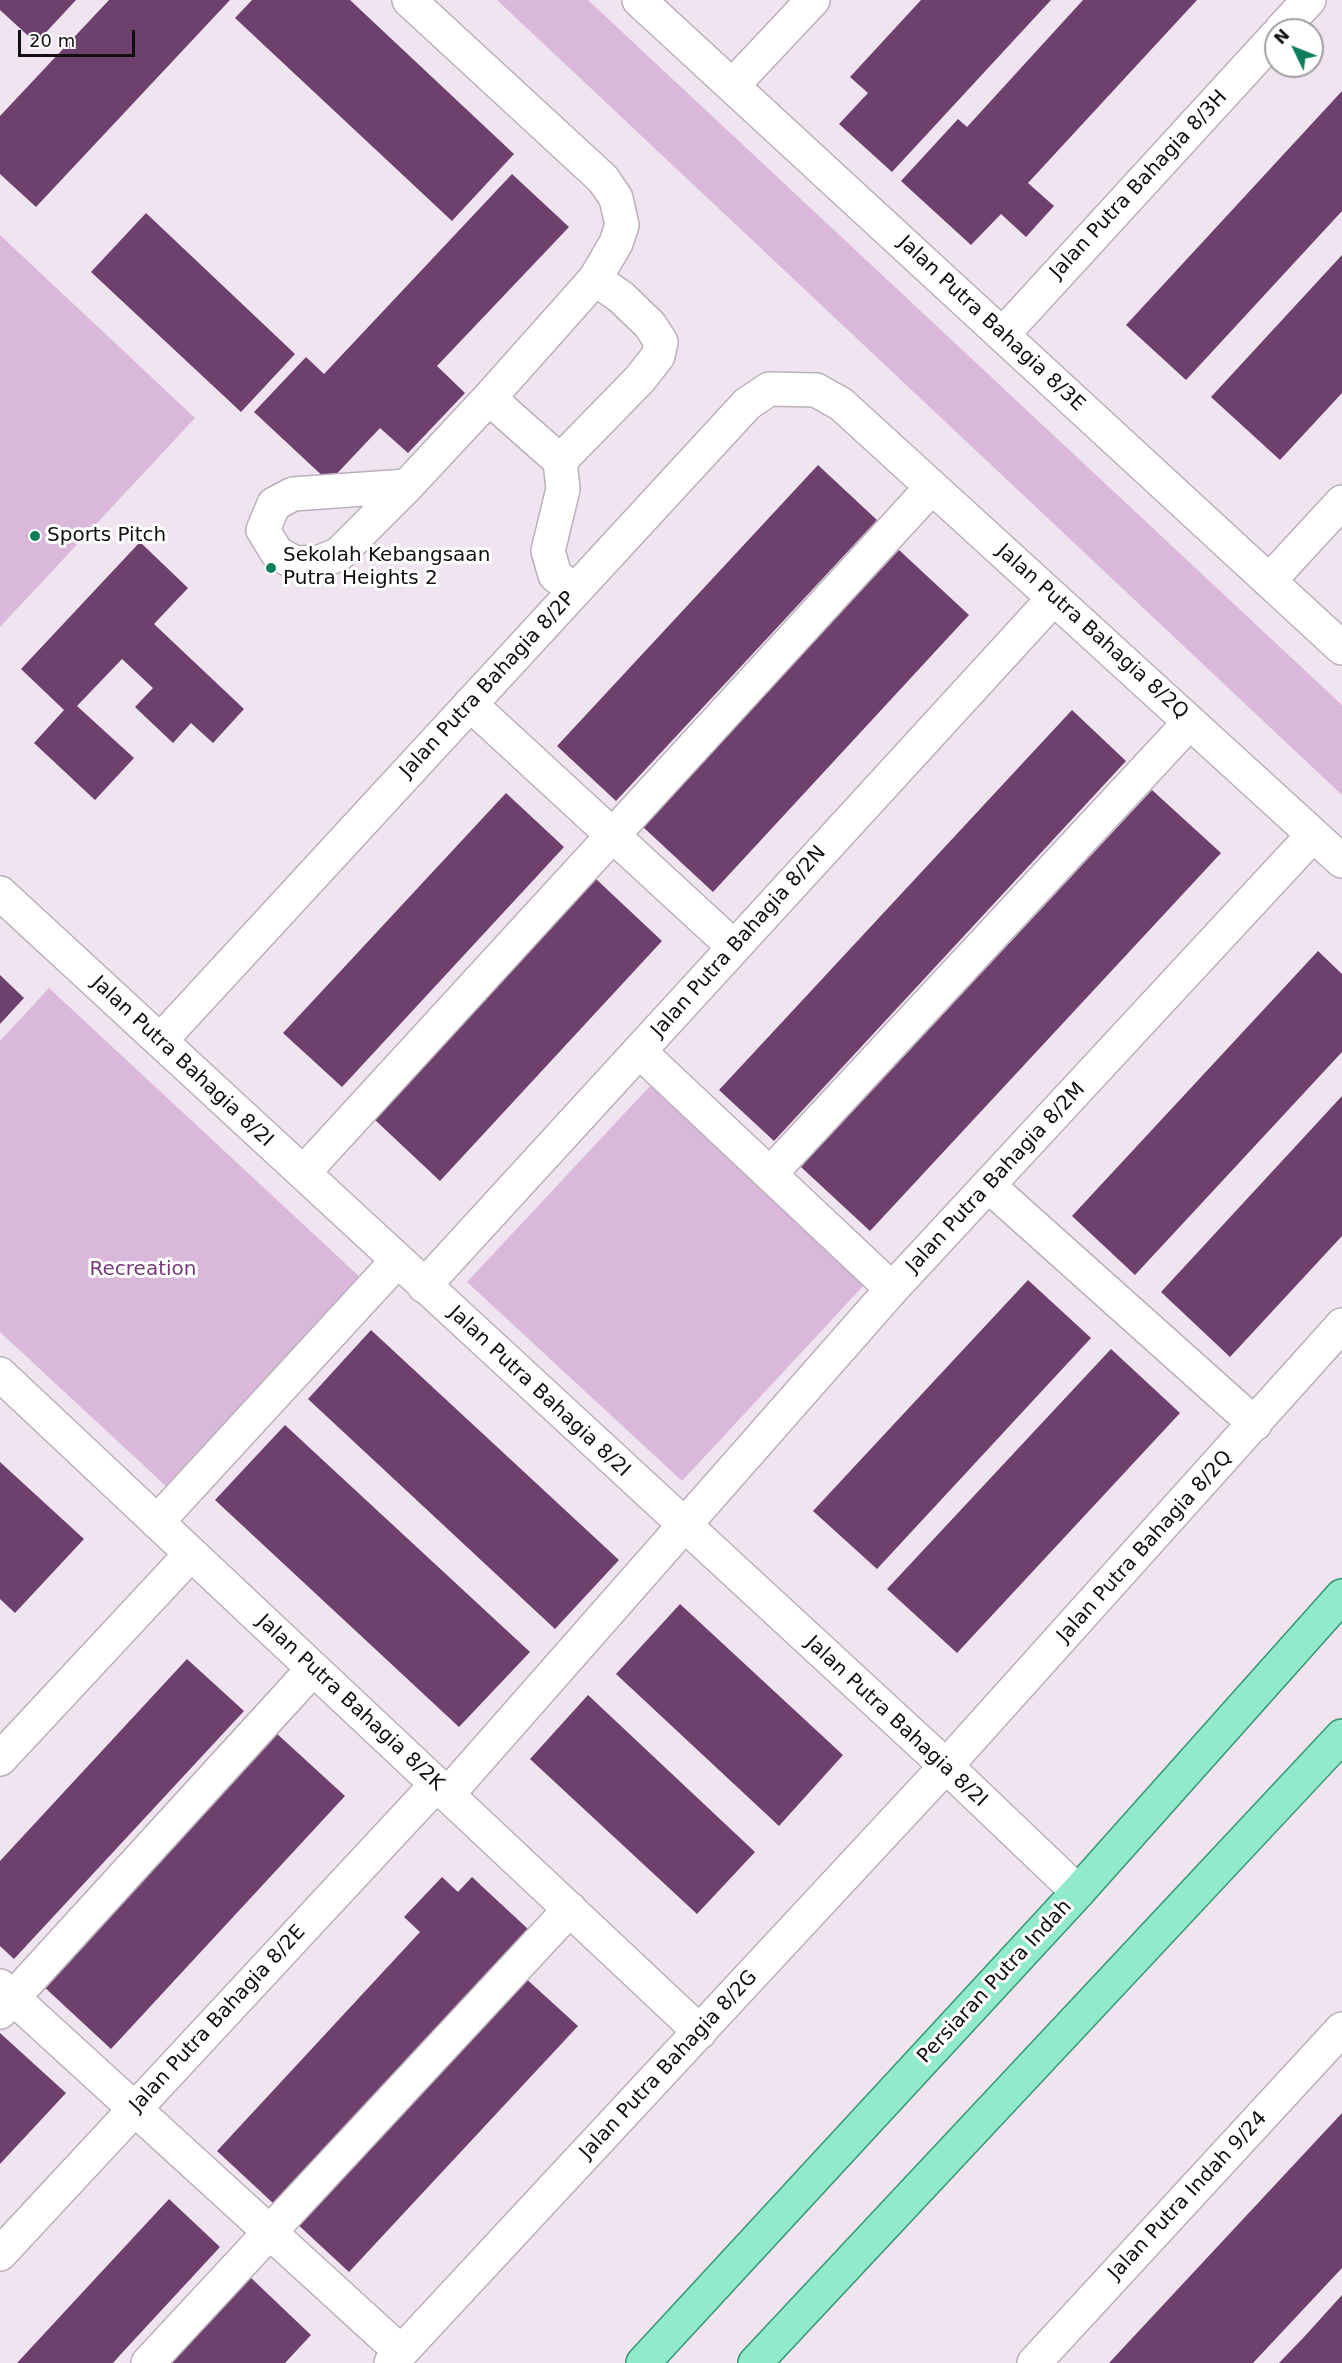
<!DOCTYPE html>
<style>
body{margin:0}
#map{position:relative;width:1342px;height:2363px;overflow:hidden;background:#f0e4f0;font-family:"DejaVu Sans",sans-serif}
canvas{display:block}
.north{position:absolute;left:1264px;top:18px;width:60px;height:60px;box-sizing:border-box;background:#fff;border:2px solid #a09fa0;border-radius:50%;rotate:313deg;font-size:16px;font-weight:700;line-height:24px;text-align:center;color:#120e12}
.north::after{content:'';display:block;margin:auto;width:21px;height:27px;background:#0d7e5b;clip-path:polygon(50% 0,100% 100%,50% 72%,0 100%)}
.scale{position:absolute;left:18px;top:30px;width:117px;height:27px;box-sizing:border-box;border:3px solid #120e12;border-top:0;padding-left:8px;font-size:18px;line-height:21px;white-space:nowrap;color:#120e12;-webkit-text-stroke:4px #fff;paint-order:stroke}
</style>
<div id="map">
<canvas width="1342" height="2363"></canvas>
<div class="north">N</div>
<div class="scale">20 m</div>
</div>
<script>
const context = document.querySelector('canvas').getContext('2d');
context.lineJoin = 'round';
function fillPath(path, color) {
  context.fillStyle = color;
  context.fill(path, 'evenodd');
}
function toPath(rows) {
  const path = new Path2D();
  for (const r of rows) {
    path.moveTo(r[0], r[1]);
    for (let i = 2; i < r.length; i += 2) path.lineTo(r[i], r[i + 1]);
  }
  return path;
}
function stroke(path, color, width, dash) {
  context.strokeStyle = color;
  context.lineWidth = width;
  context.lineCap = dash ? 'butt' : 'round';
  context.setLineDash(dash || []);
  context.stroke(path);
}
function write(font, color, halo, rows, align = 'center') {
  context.font = font + ' "DejaVu Sans",sans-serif';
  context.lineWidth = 6;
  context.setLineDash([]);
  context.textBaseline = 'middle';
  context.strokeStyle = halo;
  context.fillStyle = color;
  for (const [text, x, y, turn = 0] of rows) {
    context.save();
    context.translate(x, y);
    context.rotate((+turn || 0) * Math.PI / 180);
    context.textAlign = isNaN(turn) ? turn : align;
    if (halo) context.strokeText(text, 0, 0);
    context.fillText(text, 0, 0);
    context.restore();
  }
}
fillPath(toPath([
 [497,0,588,0,1342,705,1342,795],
 [0,235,195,418,0,627],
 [49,988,362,1279,168,1488,0,1332,0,1041],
 [650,1086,864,1285,682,1481,467,1282]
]), '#dab8d9');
fillPath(toPath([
 [0,0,76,0,36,43,0,10],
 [109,0,230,0,36,207,0,174,0,116],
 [252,0,350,0,514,154,452,221,235,18],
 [921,0,1051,0,892,172,839,124,868,93,850,77],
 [1083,0,1197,0,1028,183,1054,206,1026,237,1001,214,971,245,901,181,958,119,967,127],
 [1342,91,1342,211,1186,380,1126,325],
 [512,174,569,227,437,366,465,393,408,453,380,428,329,482,254,412,306,357,324,374],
 [146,213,295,354,241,412,91,272],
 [1342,255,1342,393,1280,460,1211,397],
 [818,465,877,520,616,801,557,746],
 [140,542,188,588,154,624,244,709,213,743,191,723,173,743,135,707,153,688,122,659,77,706,134,758,95,800,34,743,64,710,21,669],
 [899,550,969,615,713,892,643,827],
 [1072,710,1126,761,774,1141,719,1090],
 [1152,790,1221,853,870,1231,801,1167],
 [506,793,564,847,342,1087,283,1033],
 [596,879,662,941,440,1181,374,1119],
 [1318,951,1342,974,1342,1052,1135,1275,1072,1216],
 [0,975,24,998,0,1024],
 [1342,1096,1342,1236,1230,1357,1161,1292],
 [1028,1280,1091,1338,877,1569,813,1511],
 [371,1330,619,1560,555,1629,308,1399],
 [1111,1349,1180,1413,957,1653,887,1589],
 [285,1425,530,1652,459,1727,215,1500],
 [0,1462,84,1539,15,1613,0,1599],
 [680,1604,843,1755,779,1826,616,1674],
 [187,1659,244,1711,14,1959,0,1946,0,1861],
 [588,1695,755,1852,697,1914,530,1759],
 [275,1732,345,1796,111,2049,41,1984],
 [442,1877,458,1892,472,1877,529,1930,274,2204,217,2151,420,1932,404,1917],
 [522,1975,578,2026,349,2272,294,2221],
 [0,2033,66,2093,0,2164],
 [1342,2113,1342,2268,1253,2363,1109,2363],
 [169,2199,220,2247,121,2354,113,2363,17,2363],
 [249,2276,311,2335,285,2363,168,2363],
 [1342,2295,1342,2363,1279,2363,1304,2337]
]), '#6d406e');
const minor = toPath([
 [639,0,1342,648],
 [1281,30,1309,0],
 [733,85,813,0],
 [1003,334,1276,36],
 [489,398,560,461,563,489,548,551,555,575,575,591],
 [560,461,640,379,658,356,661,342,650,325,621,297,595,279],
 [407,486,293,494,274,504,263,530,277,553,295,563,320,562,339,554,407,486,489,398,595,279,616,243,622,225,616,198,603,179,409,0],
 [1269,581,1342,502],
 [470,704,734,947],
 [0,893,946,1766,1078,1892],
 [160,1041,747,404,769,389,816,390,841,404,1342,861],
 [639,1051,892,1289],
 [303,1173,932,487],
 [770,1174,1190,722],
 [989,1186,1255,1424],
 [424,1286,1054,598],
 [0,1374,700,2032],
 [157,1522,397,1261],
 [0,1759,191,1554],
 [447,1795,892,1289,1313,835],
 [0,1986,401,2352],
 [0,2012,313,1669],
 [0,2254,436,1785],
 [148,2363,570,1909],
 [391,2363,946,1766,1342,1325],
 [1034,2363,1342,2029]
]);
const major = toPath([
 [643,2363,1078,1892,1342,1596],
 [755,2363,1342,1736]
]);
stroke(minor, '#baafba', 36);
stroke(major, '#359573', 36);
stroke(minor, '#fff', 33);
stroke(major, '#91ebca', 33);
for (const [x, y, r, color] of [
 [35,536,6,"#0d7e5b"],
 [271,568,6,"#0d7e5b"]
]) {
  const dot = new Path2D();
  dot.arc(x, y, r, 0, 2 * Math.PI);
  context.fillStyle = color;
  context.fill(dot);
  stroke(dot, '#fff', 2);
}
write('20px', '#120e12', '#fff', [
 ["Jalan Putra Bahagia 8/3H",1139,185,-47],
 ["Jalan Putra Bahagia 8/3E",991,324,43],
 ["Jalan Putra Bahagia 8/2Q",1092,632,42],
 ["Jalan Putra Bahagia 8/2P",488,685,-47],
 ["Jalan Putra Bahagia 8/2N",739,942,-48],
 ["Jalan Putra Bahagia 8/2I",182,1062,43],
 ["Jalan Putra Bahagia 8/2M",996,1178,-47],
 ["Jalan Putra Bahagia 8/2I",539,1392,43],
 ["Jalan Putra Bahagia 8/2Q",1145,1547,-48],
 ["Jalan Putra Bahagia 8/2K",350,1703,43],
 ["Jalan Putra Bahagia 8/2I",896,1722,43],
 ["Persiaran Putra Indah",995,1982,-47],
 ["Jalan Putra Bahagia 8/2E",218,2019,-47],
 ["Jalan Putra Bahagia 8/2G",669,2065,-47],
 ["Jalan Putra Indah 9/24",1188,2196,-47]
]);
write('20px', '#120e12', '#fff', [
 ["Sports Pitch",47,536],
 ["Sekolah Kebangsaan",283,556],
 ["Putra Heights 2",283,579]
], 'left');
write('20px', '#763978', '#fff', [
 ["Recreation",143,1270]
]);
</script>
